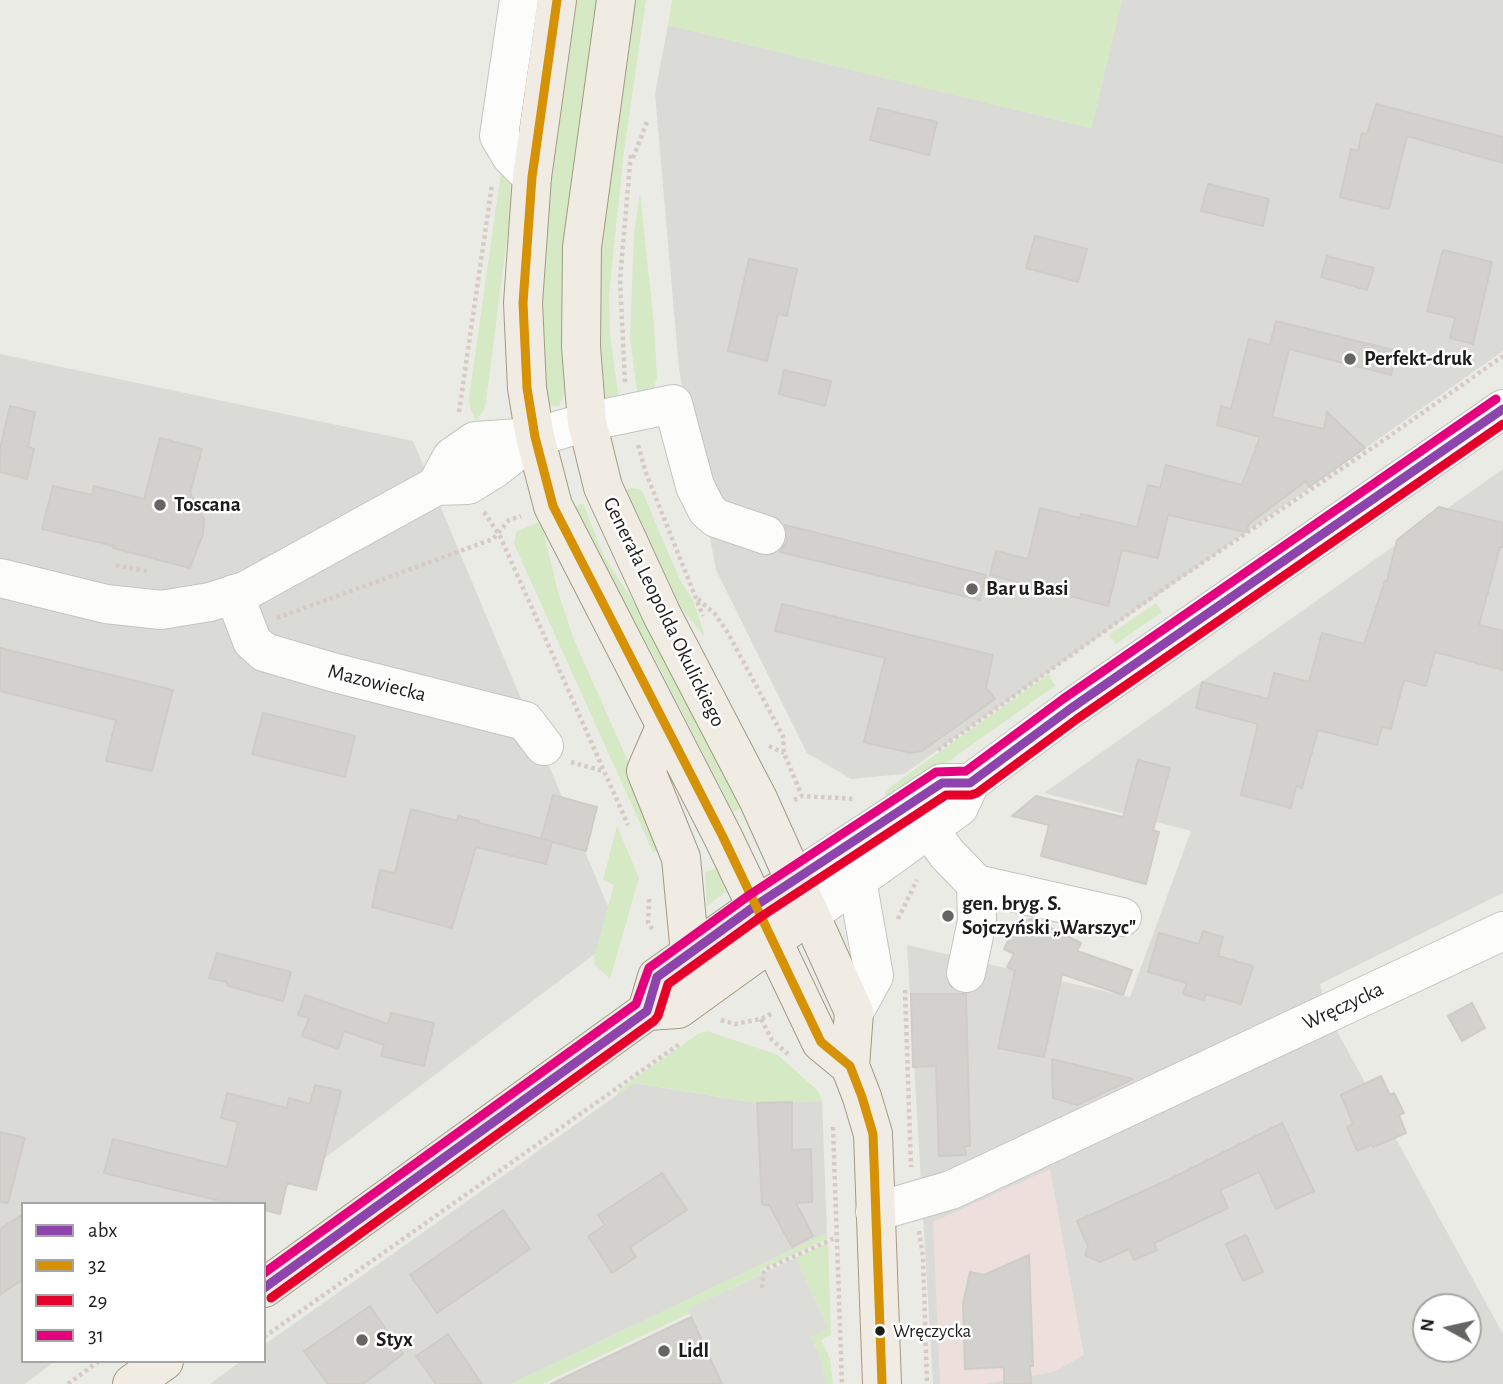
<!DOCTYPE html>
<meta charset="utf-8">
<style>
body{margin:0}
#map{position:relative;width:1503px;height:1384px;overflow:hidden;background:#ebebe6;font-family:"Alegreya Sans",sans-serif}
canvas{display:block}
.legend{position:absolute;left:21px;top:1202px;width:245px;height:161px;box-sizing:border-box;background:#fff;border:2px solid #a5a5a5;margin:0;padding:9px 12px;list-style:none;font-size:21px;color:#1d1d1d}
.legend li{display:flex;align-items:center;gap:14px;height:35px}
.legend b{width:35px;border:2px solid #a5a5a5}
.north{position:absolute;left:1412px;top:1293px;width:70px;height:70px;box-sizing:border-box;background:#fff;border:2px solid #a5a5a5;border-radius:50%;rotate:278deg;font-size:19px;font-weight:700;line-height:28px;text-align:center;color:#1d1d1d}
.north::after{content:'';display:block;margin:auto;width:24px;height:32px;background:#656563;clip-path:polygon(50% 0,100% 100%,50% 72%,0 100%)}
</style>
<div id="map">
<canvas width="1503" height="1384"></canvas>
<ul class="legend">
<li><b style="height:9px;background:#8e44ad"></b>abx</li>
<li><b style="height:9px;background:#d69104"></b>32</li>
<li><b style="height:9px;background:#e4002b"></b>29</li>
<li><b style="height:9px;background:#e5007d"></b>31</li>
</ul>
<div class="north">N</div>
</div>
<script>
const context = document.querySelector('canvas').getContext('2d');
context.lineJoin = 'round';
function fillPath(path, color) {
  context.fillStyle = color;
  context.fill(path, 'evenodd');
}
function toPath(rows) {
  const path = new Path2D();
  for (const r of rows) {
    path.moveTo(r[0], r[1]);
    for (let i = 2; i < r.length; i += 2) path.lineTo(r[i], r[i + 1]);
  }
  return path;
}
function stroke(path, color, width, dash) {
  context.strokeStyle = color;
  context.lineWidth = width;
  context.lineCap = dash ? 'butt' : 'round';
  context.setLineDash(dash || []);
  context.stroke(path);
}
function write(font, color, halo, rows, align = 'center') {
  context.font = font + ' "Alegreya Sans",sans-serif';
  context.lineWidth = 5;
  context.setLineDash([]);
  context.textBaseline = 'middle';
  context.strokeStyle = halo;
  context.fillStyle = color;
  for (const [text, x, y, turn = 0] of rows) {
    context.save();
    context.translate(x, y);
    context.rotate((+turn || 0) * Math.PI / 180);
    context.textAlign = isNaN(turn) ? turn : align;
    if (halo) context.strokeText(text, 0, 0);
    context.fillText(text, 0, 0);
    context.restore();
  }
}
fillPath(toPath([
 [1122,0,1503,0,1503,351,904,774,851,779,807,753,716,570,679,369,655,94,668,25,1091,128],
 [0,354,413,441,620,935,264,1204,23,1204,23,1361,55,1361,25,1384,0,1384],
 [1503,469,1503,893,1320,984,1327,1013,1503,1334,1503,1384,933,1384,907,945,1130,997,1191,831,1044,793],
 [1426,1307,1468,1307,1468,1349,1426,1349],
 [634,1083,757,1103,822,1101,827,1233,511,1384,210,1384,241,1361,264,1361,264,1345]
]), '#dadad7');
fillPath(toPath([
 [1050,1169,1084,1355,1054,1372,984,1384,940,1384,933,1222]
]), '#eddfdc');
fillPath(toPath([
 [574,0,599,0,564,309,565,393,559,406,549,405,540,386,538,304,545,213],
 [631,0,646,0,624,151,609,295,610,333,619,401,605,397,601,387,599,265],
 [672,0,1122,0,1091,128,668,25],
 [502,165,510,176,511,207,487,394,485,408,476,421,470,408,469,398],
 [640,193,654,325,657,377,653,391,638,400,630,337,634,234],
 [631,488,640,489,643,493,679,578,693,600,705,637,665,589,625,490],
 [583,503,603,554,648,625,742,808,733,812,650,649,598,566,572,508],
 [541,521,558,592,574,640,666,846,653,852,514,544,516,532],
 [1156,603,1162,612,1116,644,1109,635],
 [1049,674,1055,686,891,802,885,794,890,787],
 [617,826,639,878,610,979,595,965,594,957,614,885,603,880],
 [717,868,727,891,707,906,705,872],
 [707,1031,778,1055,818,1091,822,1101,757,1103,635,1083,617,1096,617,1092,651,1067,698,1034],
 [827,1233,828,1238,760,1270,761,1274,689,1309,690,1313,542,1384,511,1384],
 [828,1243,831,1335,821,1340,830,1359,833,1384,826,1384,820,1356,811,1336,828,1328,796,1258]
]), '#d5e9c4');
fillPath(toPath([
 [796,1258,828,1328,811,1337,820,1356,826,1384,722,1384,688,1309]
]), '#dcdcd9');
const building = toPath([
 [1376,104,1503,137,1503,163,1407,136,1389,209,1340,197,1351,149,1358,151,1362,133,1367,134,1376,104],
 [878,108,937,122,929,155,870,140,878,108],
 [1208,184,1269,199,1263,226,1201,211,1208,184],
 [1035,236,1087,249,1078,282,1026,268,1035,236],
 [1443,250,1492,262,1473,344,1450,338,1455,318,1427,311,1443,250],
 [1327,256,1374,268,1367,290,1321,277,1327,256],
 [749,259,797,269,787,316,778,314,767,361,728,351,749,259],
 [1276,321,1397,351,1391,375,1289,349,1272,417,1324,429,1327,412,1365,448,1309,487,1306,481,1249,524,1246,532,1168,515,1158,558,1122,550,1108,606,990,575,996,551,1028,559,1040,508,1080,518,1081,514,1137,527,1148,485,1160,488,1166,465,1242,485,1260,437,1217,425,1221,406,1231,409,1249,339,1270,345,1276,321],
 [784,370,831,381,825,406,779,394,784,370],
 [10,406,35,412,28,447,34,449,27,479,0,472,0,449,10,406],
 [160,438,202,449,190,493,204,519,203,534,190,568,113,548,114,546,42,529,53,486,92,495,94,486,144,499,160,438],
 [1439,507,1503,523,1503,547,1500,547,1479,625,1503,631,1503,670,1435,652,1426,686,1404,680,1391,729,1382,727,1377,745,1318,730,1302,788,1296,786,1291,808,1241,795,1258,724,1196,708,1202,682,1268,699,1274,673,1309,682,1322,633,1364,644,1385,581,1387,581,1397,540,1439,507],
 [785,525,986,575,980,600,780,552,787,541,785,525],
 [782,604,993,655,986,687,995,699,922,751,910,753,864,742,885,658,775,631,782,604],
 [0,648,173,690,152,771,106,761,116,720,0,691,0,648],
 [263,713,355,736,345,777,252,754,263,713],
 [1138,760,1170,768,1153,830,1159,832,1146,884,1041,856,1049,825,1012,816,1036,796,1123,817,1138,760],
 [553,795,597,807,586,851,552,842,546,864,476,847,452,928,372,907,380,870,395,873,411,809,457,821,458,816,479,821,479,823,551,841,541,839,553,795],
 [1032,919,1081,943,1077,951,1132,970,1123,995,1062,974,1044,1057,998,1048,1015,971,1007,967,1014,954,1004,949,1017,923,1032,919],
 [1203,931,1223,937,1218,956,1253,966,1241,1004,1206,994,1204,1000,1183,994,1187,983,1148,972,1159,933,1199,944,1203,931],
 [217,953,291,972,283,1001,228,986,226,982,209,978,217,953],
 [911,994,966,994,970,1146,965,1146,966,1155,939,1156,936,1066,913,1067,911,994],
 [305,995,388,1024,391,1013,434,1023,424,1066,381,1056,384,1045,344,1031,338,1049,302,1036,309,1018,298,1015,305,995],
 [1472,1003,1485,1028,1462,1041,1448,1016,1472,1003],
 [1052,1059,1133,1079,1077,1105,1053,1098,1052,1059],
 [1381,1076,1390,1095,1394,1093,1404,1113,1399,1115,1406,1133,1373,1147,1372,1145,1357,1151,1347,1127,1353,1124,1341,1095,1381,1076],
 [315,1085,341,1091,316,1190,287,1183,280,1214,264,1210,264,1204,229,1202,229,1203,104,1173,113,1139,227,1167,238,1122,221,1118,227,1093,287,1108,289,1098,310,1104,315,1085],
 [792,1102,792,1150,811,1149,812,1202,796,1203,813,1236,792,1247,769,1205,762,1205,757,1103,792,1102],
 [1282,1123,1314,1191,1276,1209,1259,1172,1220,1190,1228,1208,1154,1243,1157,1250,1134,1260,1129,1249,1100,1262,1085,1255,1088,1246,1077,1221,1168,1180,1282,1123],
 [0,1132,25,1138,8,1203,0,1202,0,1132],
 [662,1173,687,1210,630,1247,636,1257,612,1273,588,1236,605,1225,598,1215,662,1173],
 [503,1210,530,1249,437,1313,410,1275,503,1210],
 [23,1214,23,1279,0,1295,0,1229,23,1214],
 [1246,1235,1263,1272,1243,1281,1226,1244,1246,1235],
 [1029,1255,1033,1366,1030,1366,1031,1384,1004,1384,1004,1367,965,1369,963,1304,970,1272,984,1275,1029,1255],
 [370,1306,403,1354,363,1384,328,1384,304,1351,370,1306],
 [691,1317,722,1384,551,1384,691,1317],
 [448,1334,482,1384,436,1384,416,1356,448,1334]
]);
fillPath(building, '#d2d1cd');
stroke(building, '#cfccc7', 2);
const minor = toPath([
 [519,0,499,136,511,156,532,177],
 [436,486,452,457,475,441,535,437,587,422,673,404,695,486,707,510,716,518,766,535],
 [0,578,106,604,161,610,210,602,247,590,436,486,468,485,494,469,535,437],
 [234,594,252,641,264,652,332,672,525,721,544,746],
 [929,829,947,854,976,884,977,921,966,973],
 [793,881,942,783,970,783],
 [976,884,1122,917],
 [809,915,959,807,970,783,1070,709,1503,409],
 [854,1012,874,976,857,880],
 [875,1212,951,1190,1503,931]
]);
const major = toPath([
 [557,0,532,177,523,303,527,388,535,437,553,506,723,837,821,1042,850,1066],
 [616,0,582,247,581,347,587,422,603,487,662,615,758,799,854,1012,850,1066,862,1097,873,1134,882,1384],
 [665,727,646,771,681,858,690,954],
 [647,1011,657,977,777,892],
 [264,1288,647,1011,678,1009,793,926],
 [132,1384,164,1361]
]);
stroke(minor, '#c4c4c2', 40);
stroke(major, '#a19b83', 40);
stroke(toPath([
 [633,158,647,122],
 [625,382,620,279,631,153],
 [459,412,492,185],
 [638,445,646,473,703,616],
 [484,512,500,536,628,825],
 [116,565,150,572],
 [698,599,715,614,728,633,783,736,784,753,802,796],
 [277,618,493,539,509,520,521,516],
 [769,746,784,753],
 [938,750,1165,588,1381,442,1503,356],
 [571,762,603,771],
 [794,800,802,796,855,799],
 [649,899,648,923,653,930],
 [898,919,917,880],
 [905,990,911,1167],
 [761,1019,772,1040,788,1054],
 [721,1020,735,1024,761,1019,773,1013],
 [833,1127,842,1384],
 [919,1231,923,1257,927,1384],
 [762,1288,764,1270,837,1237],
 [264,1337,681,1043],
 [68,1384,99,1361]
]), '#d6cac5', 4.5, [3.5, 3.5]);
stroke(minor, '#fcfcfb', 38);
stroke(major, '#f0ece3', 38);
stroke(toPath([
 [264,1288,647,1011,657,977,755,906,942,783,970,783,1070,709,1503,409]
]), '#8e44ad', 9);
stroke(toPath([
 [557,0,532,177,523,303,527,388,535,437,553,506,723,837,821,1042,850,1066,862,1097,873,1134,882,1384]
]), '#d69104', 9);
stroke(toPath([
 [271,1298,654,1021,658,1016,668,984,762,916,946,795,971,795,977,793,1077,719,1503,424]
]), '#e4002b', 9);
stroke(toPath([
 [264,1273,636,1004,649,968,748,896,936,772,966,771,1063,699,1496,399]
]), '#e5007d', 9);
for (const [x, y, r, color] of [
 [1350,359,7,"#656563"],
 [160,505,7,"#656563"],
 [972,589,7,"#656563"],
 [948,916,7,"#656563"],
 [880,1331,6,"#1d1d1d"],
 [362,1340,7,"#656563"],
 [664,1351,7,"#656563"]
]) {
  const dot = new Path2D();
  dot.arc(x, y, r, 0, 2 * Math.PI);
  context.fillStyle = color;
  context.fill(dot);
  stroke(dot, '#fff', 2.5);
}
write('19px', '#1d1d1d', '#fff', [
 ["Wręczycka",893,1331]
], 'left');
write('bold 21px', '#1d1d1d', '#fff', [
 ["Perfekt-druk",1364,359],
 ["Toscana",174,505],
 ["Bar u Basi",986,589],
 ["gen. bryg. S.",962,904],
 ["Sojczyński „Warszyc\"",962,928],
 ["Styx",376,1340],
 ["Lidl",678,1351]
], 'left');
write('21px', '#1d1d1d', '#fff', [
 ["Generała Leopolda Okulickiego",664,612,64],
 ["Mazowiecka",377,683,14],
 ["Wręczycka",1343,1006,-25]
]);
</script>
